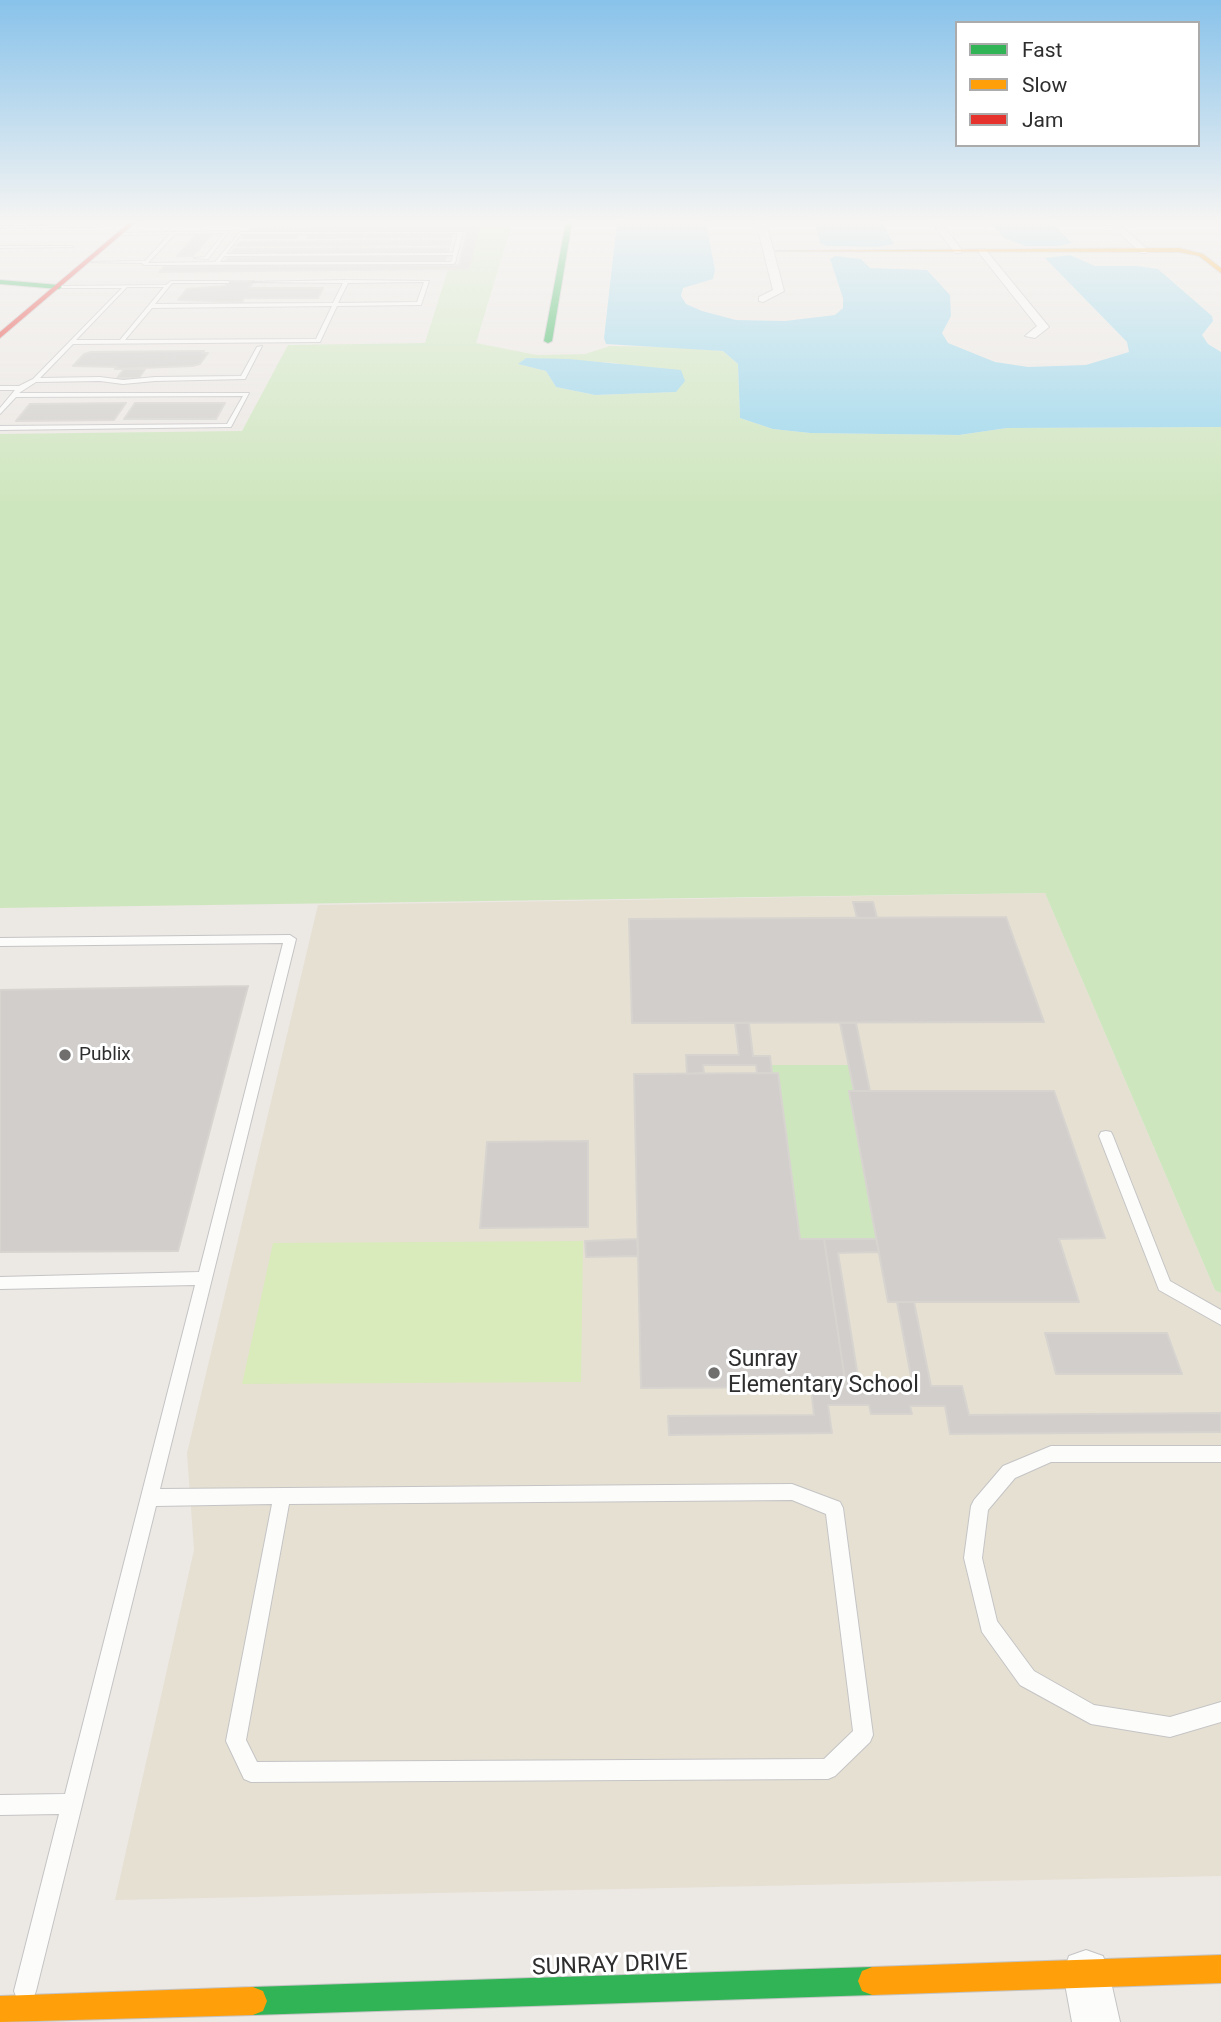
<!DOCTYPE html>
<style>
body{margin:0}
#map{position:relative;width:1221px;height:2022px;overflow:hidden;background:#ece8e4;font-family:Roboto,sans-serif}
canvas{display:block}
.legend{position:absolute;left:955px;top:21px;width:245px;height:126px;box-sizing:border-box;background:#fff;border:2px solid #ababab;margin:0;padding:9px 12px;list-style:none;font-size:21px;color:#2e2e2e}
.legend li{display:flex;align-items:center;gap:14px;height:35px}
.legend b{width:35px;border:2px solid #ababab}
</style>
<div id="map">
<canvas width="1221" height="2022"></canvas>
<ul class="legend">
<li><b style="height:9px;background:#30b455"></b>Fast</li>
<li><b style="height:9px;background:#ff9f0a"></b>Slow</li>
<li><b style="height:9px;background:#e5322d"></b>Jam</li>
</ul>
</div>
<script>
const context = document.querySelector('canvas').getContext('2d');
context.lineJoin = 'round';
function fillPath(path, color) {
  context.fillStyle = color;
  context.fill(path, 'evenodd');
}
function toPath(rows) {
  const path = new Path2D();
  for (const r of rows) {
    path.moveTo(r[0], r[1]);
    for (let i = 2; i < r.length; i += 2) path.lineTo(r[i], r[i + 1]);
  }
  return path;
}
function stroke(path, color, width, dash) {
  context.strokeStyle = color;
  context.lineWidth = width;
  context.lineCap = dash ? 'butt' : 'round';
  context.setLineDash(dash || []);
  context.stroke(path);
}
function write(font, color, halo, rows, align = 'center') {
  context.font = font + ' Roboto,sans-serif';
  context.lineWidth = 6;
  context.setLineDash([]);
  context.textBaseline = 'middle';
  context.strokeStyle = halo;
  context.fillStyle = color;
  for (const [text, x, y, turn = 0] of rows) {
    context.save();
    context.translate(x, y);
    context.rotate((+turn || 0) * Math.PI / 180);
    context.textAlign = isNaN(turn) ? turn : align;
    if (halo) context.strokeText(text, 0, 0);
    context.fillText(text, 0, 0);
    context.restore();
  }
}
fillPath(toPath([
 [1045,893,1215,1290,1221,1293,1221,1876,115,1900,194,1550,187,1453,318,905]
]), '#e6e0d3');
fillPath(toPath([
 [479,227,511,227,476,343,537,355,585,354,610,346,675,347,723,351,738,364,740,418,773,429,810,433,959,435,1007,428,1221,427,1221,1293,1215,1290,1045,893,0,908,0,434,242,431,288,345,425,343,448,269,469,269],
 [526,358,617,363,676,392,595,395,556,387,546,371,519,364],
 [771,1065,849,1065,854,1091,849,1092,876,1239,800,1239,778,1074,772,1073]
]), '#cee6be');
fillPath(toPath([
 [583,1241,581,1382,242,1384,273,1243]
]), '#d9eabb');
fillPath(toPath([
 [617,222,706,222,715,270,713,279,683,288,681,296,686,304,702,311,736,320,785,321,835,315,843,308,843,298,830,259,835,256,861,259,870,268,927,270,950,295,951,316,942,333,948,343,995,362,1028,367,1086,365,1129,352,1127,342,1045,258,1070,255,1095,266,1137,266,1158,269,1212,316,1213,321,1202,335,1208,344,1221,352,1221,427,1007,428,959,435,810,433,773,429,740,418,738,364,723,351,606,344,604,338],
 [815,222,882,222,894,244,879,247,826,246,820,243],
 [990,222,1051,222,1072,243,1059,246,1025,246,1004,238],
 [526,358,569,359,681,370,685,381,676,392,595,395,556,387,546,371,518,364]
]), '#99d6ec');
const building = toPath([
 [479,227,469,269,159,272,165,266,459,265,467,231,247,232,250,228,479,227],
 [309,234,453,234,452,237,307,238,309,234],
 [196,235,211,235,193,256,177,256,196,235],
 [245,235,298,235,296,238,242,238,245,235],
 [451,240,450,245,236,246,240,242,451,240],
 [449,248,448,252,231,253,234,249,449,248],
 [447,255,445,261,224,262,228,257,447,255],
 [229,281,254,281,249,288,323,288,318,298,244,298,242,302,178,300,187,289,225,286,229,281],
 [204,351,202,353,208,353,200,364,193,366,115,369,117,367,73,366,84,354,91,352,204,351],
 [124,369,145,369,139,378,117,378,124,369],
 [126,403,114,420,16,421,30,404,126,403],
 [135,403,225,403,216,419,124,419,135,403],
 [853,902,873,902,877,918,857,918,853,902],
 [1006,917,1044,1022,632,1023,629,919,1006,917],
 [248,986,178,1251,0,1252,0,990,248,986],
 [735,1023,749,1023,753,1056,770,1056,772,1073,757,1073,756,1065,703,1065,704,1073,687,1074,686,1055,739,1055,735,1023],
 [840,1023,856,1023,870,1091,854,1091,840,1023],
 [778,1073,800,1239,824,1239,846,1387,641,1388,634,1074,778,1073],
 [849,1091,1054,1091,1105,1238,1059,1239,1079,1302,888,1302,849,1091],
 [588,1141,588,1227,480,1228,487,1142,588,1141],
 [637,1239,638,1256,586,1257,585,1241,637,1239],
 [824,1239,876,1239,879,1252,838,1253,859,1383,912,1382,897,1302,914,1302,931,1386,962,1386,969,1415,1221,1413,1221,1432,950,1434,945,1406,910,1406,912,1414,871,1414,869,1405,828,1405,832,1433,669,1435,668,1416,814,1415,811,1388,846,1387,824,1239],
 [1045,1333,1167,1333,1182,1374,1056,1374,1045,1333]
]);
fillPath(building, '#d1cecb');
stroke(building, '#d7d4d0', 2);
const lane = toPath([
 [98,225,96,227,0,228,0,226,98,225],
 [229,231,208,259,194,258,205,257,224,233,175,234,148,263,215,262,240,232,463,232,455,263,453,264,144,265,142,263,86,262,145,261,170,234,119,235,121,233,229,231],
 [458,233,453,253,226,254,241,234,458,233],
 [453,255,451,262,220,262,224,256,453,255],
 [0,246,71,246,73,247,0,248,0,246],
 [346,280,429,281,421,305,337,306,320,342,73,344,40,378,100,377,123,380,155,377,241,376,257,347,262,346,245,379,155,381,123,384,100,381,36,382,19,393,249,393,231,427,0,430,0,426,227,424,243,396,16,397,0,414,0,408,15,390,0,390,0,386,19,386,33,379,122,288,59,288,57,286,166,285,171,281,228,281,230,283,172,283,155,304,333,303,343,283,252,282,346,280],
 [424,282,417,302,338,303,348,283,424,282],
 [127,287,164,287,120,340,76,340,127,287],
 [332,306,316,339,125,340,152,308,332,306],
 [290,935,296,939,160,1489,792,1484,840,1502,843,1508,873,1735,870,1742,835,1776,828,1779,251,1782,244,1779,226,1741,272,1504,156,1506,36,1991,33,1999,25,2002,17,1999,14,1991,59,1814,0,1815,0,1795,65,1794,195,1285,0,1289,0,1277,199,1272,283,943,0,946,0,938,290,935],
 [792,1500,826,1514,853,1731,824,1759,257,1762,246,1740,289,1504,792,1500],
 [1106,1131,1111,1132,1113,1136,1170,1281,1221,1310,1221,1325,1159,1290,1099,1136,1101,1132,1106,1131],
 [1051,1446,1221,1446,1221,1462,1051,1462,1015,1478,988,1510,982,1558,997,1621,1034,1671,1094,1705,1170,1717,1221,1702,1221,1722,1170,1737,1091,1724,1020,1685,982,1632,964,1558,971,1506,974,1500,1003,1466,1051,1446]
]);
const street = toPath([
 [756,222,766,222,784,291,763,302,759,301,759,297,773,290,756,222],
 [931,222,940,222,961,249,961,253,955,253,931,222],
 [1107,222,1117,222,1147,249,1147,253,1141,253,1107,222],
 [979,249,985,249,1049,327,1035,338,1025,336,1037,326,979,253,979,249],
 [1086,1950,1103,1956,1109,1973,1120,2022,1072,2022,1063,1973,1069,1956,1086,1950]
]);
const fast = toPath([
 [566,222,572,222,552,341,548,343,544,341,566,222],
 [0,280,59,285,62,287,59,289,0,284,0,280],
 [872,1967,882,1971,886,1981,882,1991,872,1995,253,2015,243,2011,239,2001,243,1991,253,1987,872,1967]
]);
const slow = toPath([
 [1179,248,1203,254,1221,268,1221,273,1199,256,1179,252,767,251,1179,248],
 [1221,1955,1221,1983,872,1995,862,1991,858,1981,862,1971,872,1967,1221,1955],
 [253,1987,263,1991,267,2001,263,2011,253,2015,0,2022,0,1996,253,1987]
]);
const jam = toPath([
 [130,222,136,222,0,338,0,332,130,222]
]);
stroke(lane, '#c5c4c5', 2);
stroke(street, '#c5c4c5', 2);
stroke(fast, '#c5c4c5', 2);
stroke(slow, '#c5c4c5', 2);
stroke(jam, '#c5c4c5', 2);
fillPath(lane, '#fcfcfb');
fillPath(street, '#fcfcfb');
fillPath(fast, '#30b455');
fillPath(slow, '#ff9f0a');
fillPath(jam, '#e5322d');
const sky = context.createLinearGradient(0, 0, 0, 505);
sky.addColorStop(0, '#88c2ea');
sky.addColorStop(0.44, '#f6f5f3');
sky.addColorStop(1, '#f6f5f300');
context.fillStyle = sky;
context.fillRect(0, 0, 1221, 505);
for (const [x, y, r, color] of [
 [65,1055,7,"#706f6e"],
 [714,1373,7,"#706f6e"]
]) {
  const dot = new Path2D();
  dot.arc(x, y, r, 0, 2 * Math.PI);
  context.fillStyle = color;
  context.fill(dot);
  stroke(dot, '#fff', 2.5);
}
write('19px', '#2e2e2e', '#fff', [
 ["Publix",79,1055]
], 'left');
write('23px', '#2e2e2e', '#fff', [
 ["Sunray",728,1360],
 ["Elementary School",728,1386]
], 'left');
write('23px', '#2e2e2e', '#fff', [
 ["SUNRAY DRIVE",610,1966,-2]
]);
</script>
